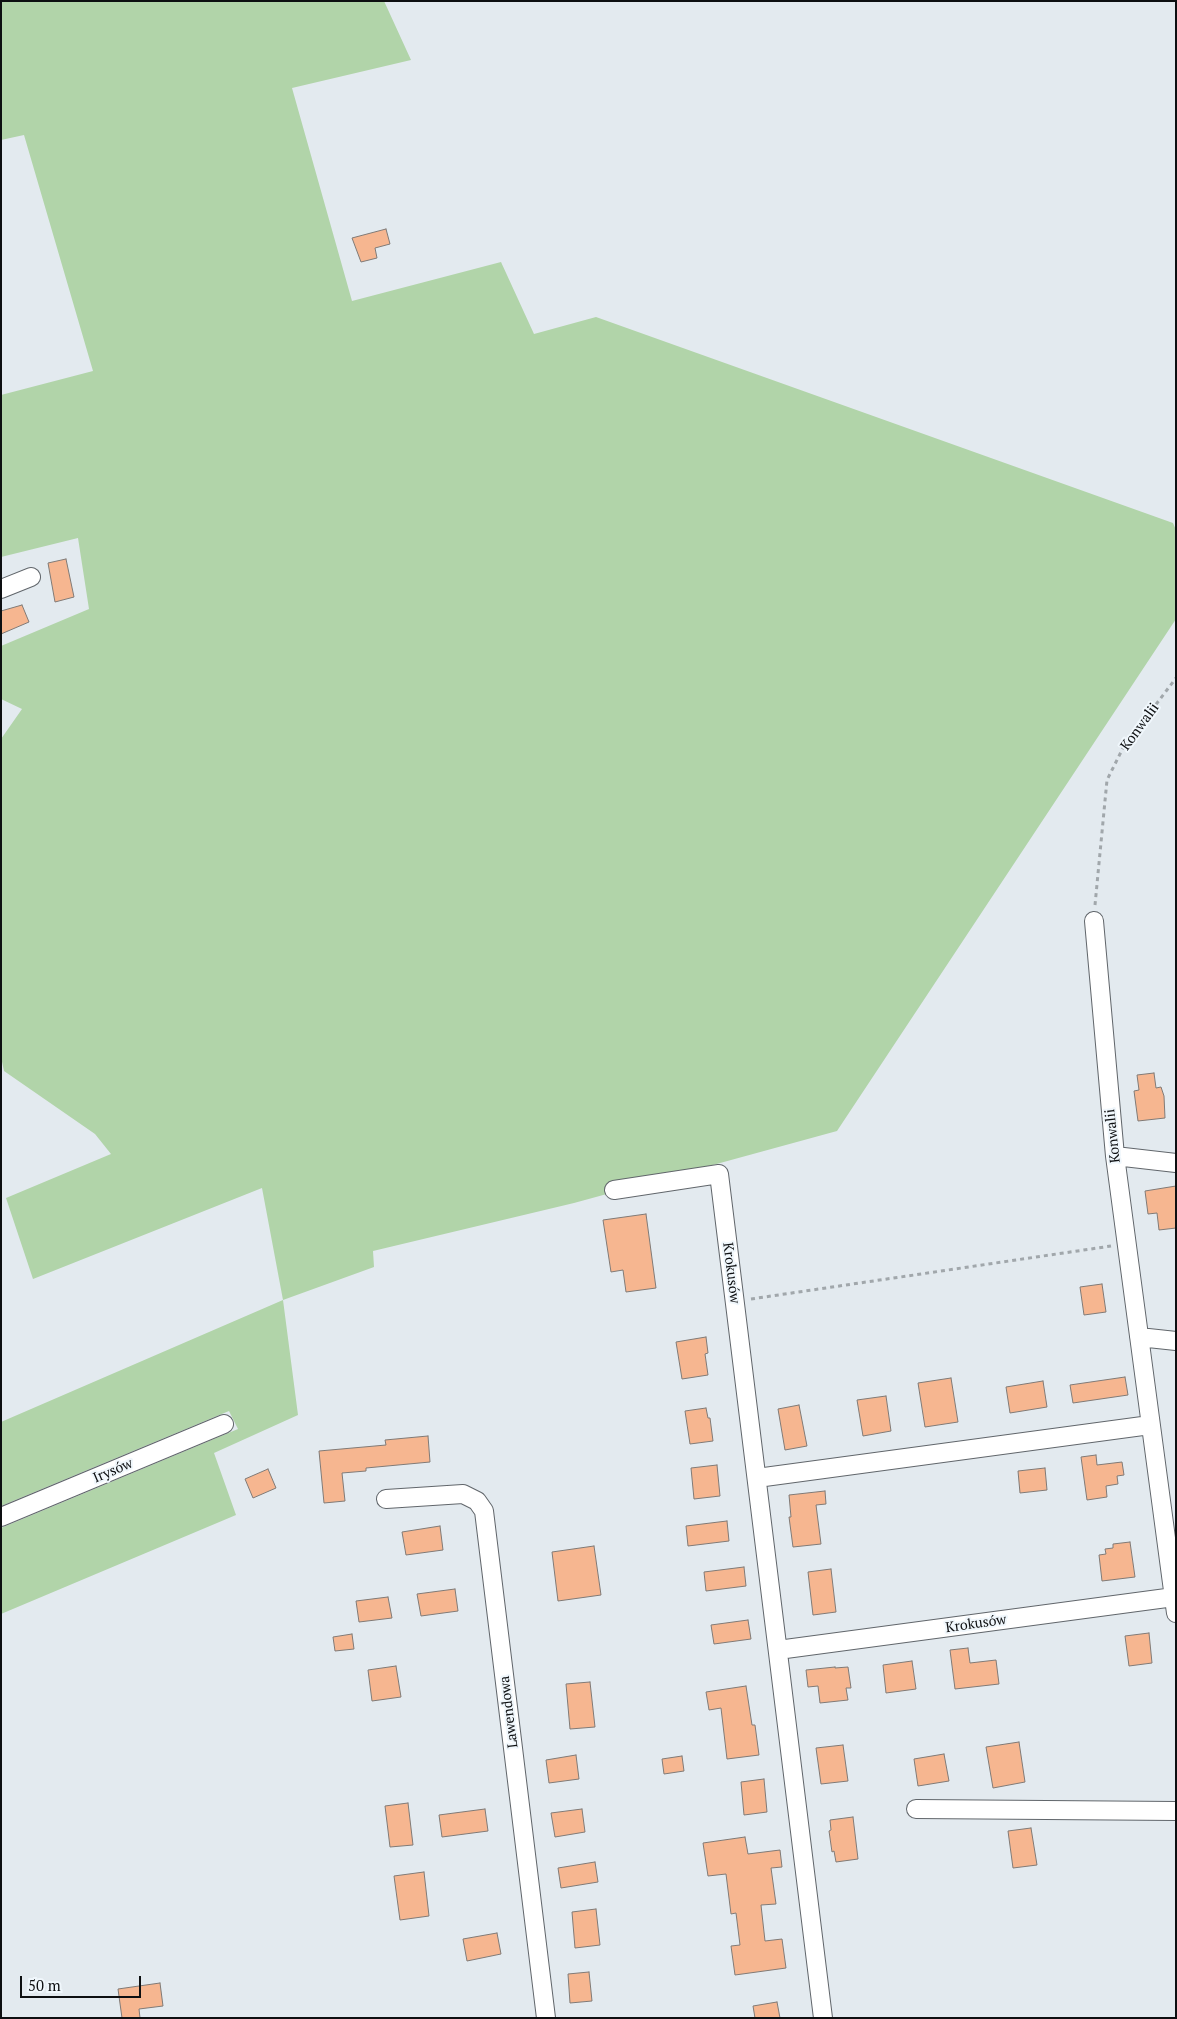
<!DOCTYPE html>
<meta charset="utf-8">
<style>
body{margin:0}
#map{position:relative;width:1177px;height:2019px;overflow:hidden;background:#e3eaef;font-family:"PT Serif",serif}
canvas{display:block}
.frame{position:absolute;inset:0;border:2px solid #0d0f11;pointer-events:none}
.scale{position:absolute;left:20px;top:1976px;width:121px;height:22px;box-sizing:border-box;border:2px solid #0d0f11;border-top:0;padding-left:6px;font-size:15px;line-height:18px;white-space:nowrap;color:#0d0f11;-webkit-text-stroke:4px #f0f7fc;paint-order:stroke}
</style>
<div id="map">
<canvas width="1177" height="2019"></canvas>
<div class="frame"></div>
<div class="scale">50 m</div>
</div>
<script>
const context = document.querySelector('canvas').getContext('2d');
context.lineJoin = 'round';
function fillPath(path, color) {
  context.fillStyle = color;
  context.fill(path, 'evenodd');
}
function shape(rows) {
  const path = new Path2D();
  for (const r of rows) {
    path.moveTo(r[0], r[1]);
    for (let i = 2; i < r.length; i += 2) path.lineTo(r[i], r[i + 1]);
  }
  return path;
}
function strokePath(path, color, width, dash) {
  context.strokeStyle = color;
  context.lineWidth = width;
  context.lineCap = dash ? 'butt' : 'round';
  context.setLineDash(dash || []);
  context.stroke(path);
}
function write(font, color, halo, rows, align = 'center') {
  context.font = font + ' "PT Serif",serif';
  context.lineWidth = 4;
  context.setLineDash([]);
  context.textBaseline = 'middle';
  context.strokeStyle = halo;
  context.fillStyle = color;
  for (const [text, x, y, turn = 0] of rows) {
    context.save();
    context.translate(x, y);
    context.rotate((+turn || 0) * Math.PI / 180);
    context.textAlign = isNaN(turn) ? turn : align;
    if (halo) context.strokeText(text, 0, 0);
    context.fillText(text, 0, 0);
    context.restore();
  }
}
fillPath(shape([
 [1,1,384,1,411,60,292,88,352,301,501,262,534,334,596,317,1173,523,1176,530,1176,619,837,1131,574,1203,373,1251,374,1267,283,1300,298,1415,214,1453,236,1515,1,1614,1,1528,238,1429,229,1411,1,1506,1,1422,283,1300,262,1188,33,1279,6,1198,111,1154,95,1134,4,1071,1,1057,1,739,22,709,1,699,1,646,89,609,78,538,1,557,1,395,93,371,24,135,1,140]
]), '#b1d4a9');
const building = shape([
 [386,229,390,244,375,248,377,258,361,262,352,238,386,229],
 [66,559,74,597,55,602,48,563,66,559],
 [22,605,29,622,1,634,1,611,22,605],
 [1154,1073,1156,1088,1161,1087,1164,1096,1165,1118,1138,1121,1134,1091,1139,1090,1137,1075,1154,1073],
 [1176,1186,1176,1228,1159,1230,1157,1213,1148,1214,1145,1191,1176,1186],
 [646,1214,656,1288,626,1292,623,1270,611,1272,603,1220,646,1214],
 [1102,1284,1106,1312,1084,1315,1080,1287,1102,1284],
 [706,1337,708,1353,705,1354,708,1375,682,1379,676,1342,706,1337],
 [1125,1377,1128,1395,1073,1403,1070,1385,1125,1377],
 [951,1378,958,1422,925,1427,918,1383,951,1378],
 [1043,1381,1047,1407,1010,1413,1006,1387,1043,1381],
 [886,1396,891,1431,863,1436,857,1400,886,1396],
 [799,1405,807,1446,785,1450,778,1409,799,1405],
 [706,1408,708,1418,710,1418,713,1441,690,1444,685,1411,706,1408],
 [428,1436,430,1462,366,1468,366,1471,342,1473,345,1501,324,1503,319,1451,386,1445,385,1440,428,1436],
 [1096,1455,1097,1465,1122,1462,1124,1475,1117,1476,1118,1484,1106,1486,1107,1497,1087,1500,1081,1457,1096,1455],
 [717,1465,720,1496,694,1499,691,1468,717,1465],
 [1045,1468,1047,1490,1020,1493,1018,1471,1045,1468],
 [268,1469,276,1488,253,1498,245,1479,268,1469],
 [825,1491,826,1504,816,1505,821,1544,793,1547,789,1517,791,1517,789,1495,825,1491],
 [727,1521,729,1541,688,1546,686,1526,727,1521],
 [440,1526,443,1550,406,1555,402,1532,440,1526],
 [1130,1542,1135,1577,1102,1581,1099,1555,1106,1554,1105,1549,1113,1548,1113,1544,1130,1542],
 [594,1546,601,1595,558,1601,552,1552,594,1546],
 [744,1567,746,1586,706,1591,704,1572,744,1567],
 [831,1569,836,1612,813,1615,808,1572,831,1569],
 [455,1589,458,1611,421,1616,417,1594,455,1589],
 [388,1597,392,1618,359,1622,356,1601,388,1597],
 [748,1620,751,1639,714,1644,711,1625,748,1620],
 [1149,1633,1152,1663,1129,1666,1125,1636,1149,1633],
 [352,1634,354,1649,335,1651,333,1637,352,1634],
 [968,1648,970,1663,996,1660,999,1684,955,1689,950,1650,968,1648],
 [912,1661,916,1689,886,1693,883,1665,912,1661],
 [396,1666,401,1697,372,1701,368,1670,396,1666],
 [835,1667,835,1668,848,1667,851,1688,846,1688,848,1700,820,1703,818,1686,808,1687,806,1670,835,1667],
 [590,1682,595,1727,570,1729,566,1684,590,1682],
 [746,1686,752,1725,755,1725,759,1755,727,1759,721,1708,709,1710,706,1692,746,1686],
 [1019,1742,1025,1782,993,1788,986,1747,1019,1742],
 [843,1745,848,1781,821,1784,816,1748,843,1745],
 [944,1754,949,1781,918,1786,914,1759,944,1754],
 [576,1755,579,1779,549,1783,546,1760,576,1755],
 [682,1756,684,1771,664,1774,662,1759,682,1756],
 [764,1779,767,1812,744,1815,741,1782,764,1779],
 [408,1803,413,1845,390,1847,385,1806,408,1803],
 [485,1809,488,1831,442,1837,439,1815,485,1809],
 [582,1809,585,1832,555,1837,551,1813,582,1809],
 [853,1817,858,1859,836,1862,834,1851,832,1852,829,1831,831,1830,830,1820,853,1817],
 [1031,1828,1037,1865,1013,1868,1008,1831,1031,1828],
 [745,1837,748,1854,780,1850,782,1867,771,1868,776,1904,761,1905,765,1941,782,1939,786,1968,735,1975,731,1946,740,1945,736,1913,731,1914,726,1874,708,1876,703,1843,745,1837],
 [595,1862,598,1882,561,1888,558,1868,595,1862],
 [424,1872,429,1916,400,1920,394,1876,424,1872],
 [596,1909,600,1945,575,1948,572,1912,596,1909],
 [497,1933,501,1954,467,1961,463,1939,497,1933],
 [589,1972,592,2001,570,2003,568,1974,589,1972],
 [160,1983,163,2006,139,2009,140,2018,122,2018,118,1989,160,1983],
 [777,2002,780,2018,755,2018,753,2006,777,2002]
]);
fillPath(building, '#f6b690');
strokePath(building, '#807a76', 1);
const minor = shape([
 [1,589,31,577],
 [1094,921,1115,1156,1176,1613],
 [1115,1156,1176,1163],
 [614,1190,719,1174,823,2018],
 [1139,1337,1176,1341],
 [757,1478,1150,1425],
 [386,1499,463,1494,477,1501,484,1511,546,2018],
 [1,1517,224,1424],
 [778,1650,1174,1597],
 [916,1809,1176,1811]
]);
strokePath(minor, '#61666b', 20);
strokePath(shape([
 [1095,905,1107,780,1123,748,1176,678],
 [751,1299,1111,1246]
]), '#a1a7ab', 3, [4, 4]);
strokePath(minor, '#fff', 18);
write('14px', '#0d0f11', '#f0f7fc', [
 ["Konwalii",1140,727,-54],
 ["Konwalii",1113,1136,-96],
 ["Krokusów",731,1273,83],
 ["Irysów",113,1471,-23],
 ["Krokusów",976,1624,-8],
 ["Lawendowa",509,1712,-97]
]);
</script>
